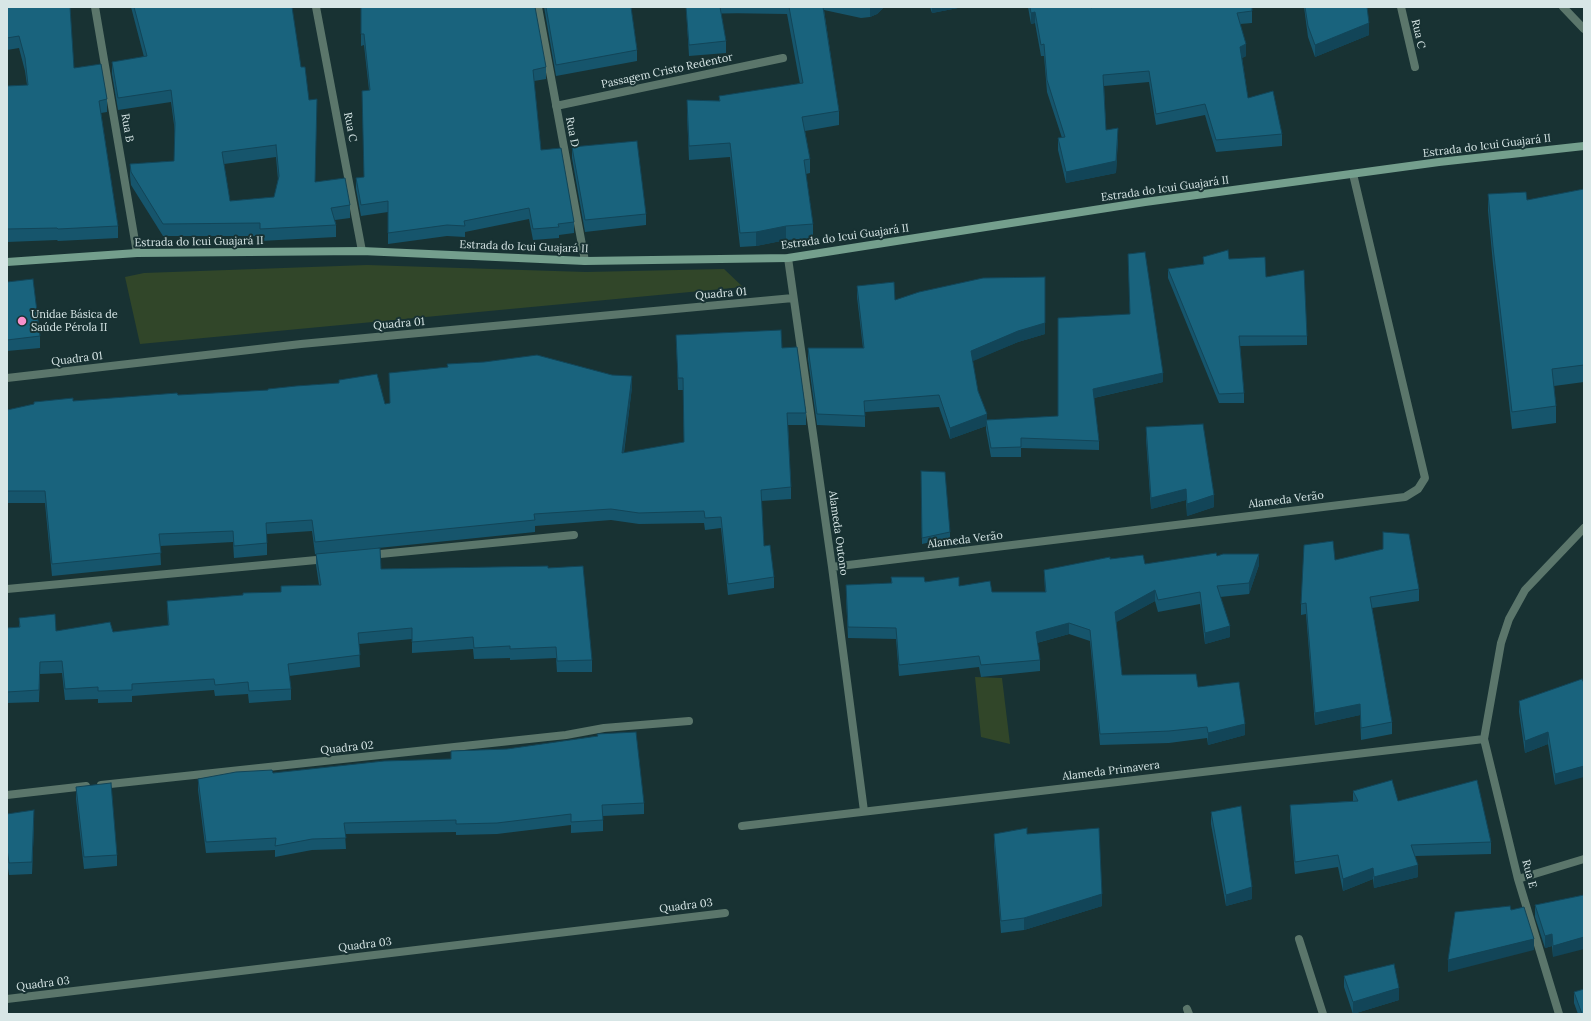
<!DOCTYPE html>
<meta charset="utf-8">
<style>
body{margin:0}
#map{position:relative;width:1591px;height:1021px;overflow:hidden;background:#183233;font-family:Lora,serif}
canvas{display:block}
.frame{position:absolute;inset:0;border:8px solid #d7e6e6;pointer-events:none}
</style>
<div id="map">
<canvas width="1591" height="1021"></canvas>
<div class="frame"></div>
</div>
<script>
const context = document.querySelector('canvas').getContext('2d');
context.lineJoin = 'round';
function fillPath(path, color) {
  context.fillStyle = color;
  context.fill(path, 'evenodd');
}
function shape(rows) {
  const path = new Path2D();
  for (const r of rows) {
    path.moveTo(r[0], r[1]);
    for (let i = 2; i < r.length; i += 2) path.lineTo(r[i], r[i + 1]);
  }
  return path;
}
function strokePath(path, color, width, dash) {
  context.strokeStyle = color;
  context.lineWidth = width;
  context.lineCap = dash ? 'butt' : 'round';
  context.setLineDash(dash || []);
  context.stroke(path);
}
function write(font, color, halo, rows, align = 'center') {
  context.font = font + ' Lora,serif';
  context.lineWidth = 4;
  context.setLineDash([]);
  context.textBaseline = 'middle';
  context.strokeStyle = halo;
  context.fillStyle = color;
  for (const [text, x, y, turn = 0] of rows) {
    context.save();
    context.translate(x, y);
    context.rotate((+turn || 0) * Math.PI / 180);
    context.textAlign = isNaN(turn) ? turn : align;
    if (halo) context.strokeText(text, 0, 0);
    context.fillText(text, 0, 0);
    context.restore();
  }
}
fillPath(shape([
 [367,265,586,272,724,269,743,287,140,344,125,277,144,273],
 [975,677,1002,678,1010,744,981,737]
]), '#314629');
strokePath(shape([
 [95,7,137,253],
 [316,7,362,251],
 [538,7,585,261],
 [1401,7,1415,67],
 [1563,7,1584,29],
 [556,106,783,58],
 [788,258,832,567,864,811],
 [7,378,301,344,793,298],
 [370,555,574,535],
 [832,567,1405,497,1418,489,1425,478,1353,174],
 [7,589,327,559],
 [101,785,566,735,604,728,689,721],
 [7,795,86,786],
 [742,826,1484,739],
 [1518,879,1584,859],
 [1299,939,1323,1014],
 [7,999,725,913],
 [1187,1009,1189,1014],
 [1559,1014,1518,879,1484,739,1501,643,1509,619,1525,590,1584,528]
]), '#5b766b', 8);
strokePath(shape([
 [7,262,137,253,362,251,585,261,788,258,1145,202,1439,162,1584,146]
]), '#749f8d', 8);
fillPath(shape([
 [7,7,107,99,107,112,101,113,118,226,118,238,58,241,57,240,7,242,7,86,27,85,25,71,19,48,7,50],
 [131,7,292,7,315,182,350,205,350,218,335,220,336,225,336,237,260,241,260,236,163,236,131,185,130,176,130,164,174,161,175,132,171,102,118,110,112,74,112,62,144,57],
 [276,157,278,180,274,197,230,201,224,164],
 [361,7,546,67,546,79,534,81,541,150,574,222,574,233,559,235,559,238,533,240,529,219,465,232,465,237,447,236,388,244,388,212,361,216,356,189,356,178,364,177,369,90,364,45,361,46],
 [544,7,631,7,637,50,637,61,556,76],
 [686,7,720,7,726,41,726,53,689,56],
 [721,7,884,7,877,14,870,17,861,18,824,10,839,111,839,125,805,131,810,159,810,173,806,174,813,224,813,238,786,240,756,246,740,247,730,157,689,160,687,114,687,100,719,101,719,96,800,84,787,14,721,13],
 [930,7,963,7,932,13],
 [1028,7,1091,7,1091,8,1252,11,1252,23,1240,24,1246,56,1242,58,1248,98,1282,134,1282,146,1216,152,1205,115,1156,125,1149,82,1104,86,1106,130,1118,139,1116,173,1066,183,1058,150,1058,138,1062,138,1047,92,1044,56,1041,56,1035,23,1031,24],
 [1304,7,1367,7,1369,35,1315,57,1308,37],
 [572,147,646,214,646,225,585,232,572,158],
 [1584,189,1584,382,1554,386,1556,406,1556,423,1512,429,1493,264,1488,211,1488,194,1527,200],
 [1128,254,1163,382,1094,398,1099,441,1099,450,1021,448,1021,457,991,457,986,430,986,426,950,439,939,407,865,412,865,427,817,425,808,359,808,348,863,348,857,297,857,286,895,300,1045,334,1018,342,972,361,978,391,987,420,1058,416,1130,314],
 [1203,257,1229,259,1266,277,1307,336,1307,345,1240,346,1244,393,1244,403,1219,403,1168,278,1168,269,1203,264],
 [7,282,40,336,40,348,7,351],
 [676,335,782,348,806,413,806,425,788,425,791,487,791,499,761,501,764,546,774,577,774,588,728,595,721,528,705,530,704,523,639,524,611,520,535,526,535,532,378,548,381,569,548,568,592,660,592,672,557,672,556,658,510,660,510,658,474,659,473,649,412,653,412,639,359,644,360,667,289,676,291,689,291,700,249,703,248,694,215,696,214,690,132,696,132,702,98,703,98,699,65,700,62,673,40,674,39,702,7,703,7,628,19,627,19,618,56,631,113,632,168,626,167,601,281,592,281,586,319,585,316,565,316,554,315,554,312,531,267,534,267,555,234,558,233,542,160,546,161,565,52,576,45,503,7,503,7,410,73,401,178,395,385,404,632,387,624,453,684,443,683,390,678,390],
 [1146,427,1214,507,1187,516,1186,500,1151,509,1146,439],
 [921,471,950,532,950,538,922,544],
 [1217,556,1259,565,1249,594,1220,597,1230,637,1205,644,1200,604,1158,612,1155,601,1116,622,1122,675,1198,687,1245,735,1208,745,1207,738,1169,743,1100,745,1090,641,1069,634,1037,643,1040,660,1040,671,981,677,979,667,899,676,896,639,848,638,846,596,846,585,891,583,891,577,959,586,992,592,1045,592,1044,570,1110,559,1145,564],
 [1335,560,1419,589,1419,601,1372,608,1392,722,1392,734,1361,740,1360,715,1315,725,1306,614,1301,615,1301,604],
 [1582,679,1555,785,1548,744,1525,753,1519,712,1519,701],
 [451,751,644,803,644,814,603,816,603,831,571,833,571,825,497,834,456,835,456,832,345,834,346,849,312,850,275,857,275,850,206,853,198,790,198,779,451,759],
 [76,787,117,855,117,866,84,869,76,799],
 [1353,791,1398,801,1491,842,1491,854,1415,856,1418,877,1374,888,1373,879,1343,891,1338,867,1295,874,1290,817,1290,805,1353,801],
 [1211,812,1252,899,1226,906,1211,824],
 [7,814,34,822,32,874,9,875,7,861],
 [994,834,1027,834,1102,906,1024,930,1001,933,994,845],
 [1584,895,1553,957,1552,946,1545,948,1535,917,1535,905],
 [1344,976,1399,1000,1353,1014,1344,987],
 [1574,992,1584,1014,1578,1014,1574,1003]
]), '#16556c');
fillPath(shape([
 [870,7,884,7,877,14,870,17],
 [932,7,963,7,932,13],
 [1035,12,1035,23,1031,24,1031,13],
 [1369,23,1369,35,1315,57,1315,45],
 [1246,44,1246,56,1240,59,1240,47],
 [1118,128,1116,173,1066,183,1066,172],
 [786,226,786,240,756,246,756,232],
 [1045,277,1045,334,1018,342,971,362,971,351],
 [1163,373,1163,382,1093,398,1093,389],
 [632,376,632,387,622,465,622,453],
 [987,414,987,425,986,420,986,426,950,439,950,428],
 [1186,489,1186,500,1151,509,1151,498],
 [1214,495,1214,507,1187,516,1187,504],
 [1259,554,1259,565,1249,594,1249,583],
 [1155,590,1155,601,1115,623,1115,612],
 [1069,623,1069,634,1036,643,1036,632],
 [1230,626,1230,637,1205,644,1205,633],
 [1360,704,1360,715,1315,725,1315,713],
 [1245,724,1245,735,1208,745,1208,733],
 [1548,732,1548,744,1525,753,1525,741],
 [1584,766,1584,777,1555,785,1555,774],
 [34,810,34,822,32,874,32,862],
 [1418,865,1418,877,1374,888,1374,877],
 [1373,868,1373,879,1343,891,1343,879],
 [1252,887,1252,899,1226,906,1226,895],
 [1102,894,1102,906,1024,930,1024,918],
 [1552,934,1552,946,1545,948,1545,936],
 [1584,937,1584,949,1553,957,1553,946],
 [1534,939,1534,950,1448,972,1448,960],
 [1399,988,1399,1000,1353,1014,1353,1002]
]), '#124558');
const building = shape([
 [7,7,70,7,74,68,101,64,107,99,99,101,118,226,58,229,57,228,7,229,7,86,28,85,25,58,19,36,7,38,7,7],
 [134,7,292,7,301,67,305,67,309,100,317,99,315,182,345,178,350,205,331,208,336,225,260,229,260,223,163,224,131,172,130,164,174,161,175,123,171,90,118,98,112,62,147,56,134,7],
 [276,145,279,176,274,197,230,201,222,152,276,145],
 [361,7,535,7,546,67,533,70,541,150,561,148,574,222,558,224,559,227,533,229,529,208,464,221,465,226,447,225,388,233,388,201,361,205,356,178,364,177,362,91,370,90,364,34,361,34,361,7],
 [546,7,631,7,637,50,556,65,546,7],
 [686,7,720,7,726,41,689,45,686,7],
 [789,7,823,7,839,111,802,117,810,159,804,160,813,224,786,226,756,232,740,233,730,143,689,146,687,100,720,101,719,96,803,83,789,7],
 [1030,7,1091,7,1091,8,1093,7,1252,7,1252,11,1237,13,1246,44,1240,47,1248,98,1273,91,1282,134,1216,140,1205,104,1156,114,1149,71,1103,75,1106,130,1118,128,1116,161,1066,172,1058,138,1065,137,1047,80,1044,44,1041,45,1035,12,1031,13,1030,7],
 [1305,7,1367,7,1369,23,1315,45,1308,26,1305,7],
 [637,141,646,214,585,220,572,147,637,141],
 [1584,189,1584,365,1552,369,1556,406,1512,412,1493,247,1488,194,1526,192,1527,200,1584,189],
 [1228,250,1229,259,1265,257,1266,277,1304,270,1307,336,1239,336,1244,393,1219,394,1168,269,1204,264,1203,257,1228,250],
 [1145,252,1163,373,1093,389,1099,441,1021,438,1021,447,991,448,986,420,1058,416,1058,318,1130,314,1128,254,1145,252],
 [1045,277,1045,323,1018,331,971,351,978,391,987,414,950,428,939,395,864,401,865,416,817,414,808,348,864,348,857,286,894,282,895,300,919,292,983,278,1045,277],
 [33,279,40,336,7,340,7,282,33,279],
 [781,330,782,348,797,347,806,413,787,413,791,487,761,490,764,546,770,545,774,577,728,584,721,517,705,518,704,511,639,513,611,509,534,514,535,520,315,542,312,520,266,523,267,543,234,546,233,531,159,534,161,553,52,564,45,491,7,491,7,410,34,404,34,402,73,398,73,401,177,393,178,395,268,390,268,389,296,386,339,383,339,380,377,374,385,404,390,403,389,373,448,367,447,364,484,362,537,355,612,375,632,376,622,453,684,442,683,378,678,378,676,335,781,330],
 [1203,424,1214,495,1187,504,1186,489,1151,498,1146,427,1203,424],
 [921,471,945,472,950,532,922,538,921,471],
 [1383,532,1409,534,1419,589,1370,597,1392,722,1361,728,1360,704,1315,713,1306,603,1301,604,1304,545,1333,541,1335,560,1383,549,1383,532],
 [380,548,381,569,548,566,548,568,583,566,592,660,557,661,556,647,510,649,510,646,474,648,473,637,412,642,412,628,358,633,360,655,288,664,291,689,249,691,248,682,215,685,214,679,132,684,132,690,98,691,98,687,65,689,62,661,40,662,39,690,7,692,7,628,20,627,19,618,55,614,56,631,110,622,113,632,169,625,167,601,243,595,243,593,281,592,281,586,321,585,316,554,380,548],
 [1216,553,1217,556,1223,554,1259,554,1249,583,1217,586,1230,626,1205,633,1200,592,1158,600,1155,590,1115,612,1122,675,1196,674,1198,687,1239,682,1245,724,1208,733,1207,727,1169,731,1100,734,1090,630,1069,623,1036,632,1040,660,981,665,979,656,899,665,896,628,848,627,846,585,892,583,891,577,924,577,925,582,959,577,959,586,990,581,992,592,1046,592,1044,570,1110,557,1110,559,1143,555,1145,564,1216,553],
 [1582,679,1584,683,1584,766,1555,774,1548,732,1525,741,1519,701,1582,679],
 [636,732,644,803,602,805,603,820,571,822,571,814,497,823,456,824,456,820,344,823,346,838,312,839,275,846,276,838,206,842,198,779,236,772,272,770,273,773,384,761,451,759,451,751,507,749,598,736,597,734,636,732],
 [1392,780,1398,801,1477,780,1491,842,1411,845,1418,865,1374,877,1373,868,1343,879,1338,855,1295,862,1290,805,1358,801,1353,791,1392,780],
 [111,783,117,855,84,857,76,787,111,783],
 [1241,806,1252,887,1226,895,1211,812,1241,806],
 [34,810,32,862,9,863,7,849,7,814,34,810],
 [1027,828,1027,834,1099,828,1102,894,1024,918,1001,921,994,834,1027,828],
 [1584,895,1584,937,1553,946,1552,934,1545,936,1535,905,1584,895],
 [1510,906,1511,910,1524,907,1534,939,1448,960,1455,912,1510,906],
 [1394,964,1399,988,1353,1002,1344,976,1394,964],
 [1584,989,1584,1014,1582,1014,1574,992,1584,989]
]);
fillPath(building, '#19637d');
strokePath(building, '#124558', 1);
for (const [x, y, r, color] of [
 [22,321,5,"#f890cb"]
]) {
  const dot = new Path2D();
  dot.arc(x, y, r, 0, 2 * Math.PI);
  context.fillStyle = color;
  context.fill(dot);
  strokePath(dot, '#183233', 1.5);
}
write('11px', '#d7e6e6', '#183233', [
 ["Rua C",1418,34,77],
 ["Passagem Cristo Redentor",667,71,-12],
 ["Rua C",350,127,79],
 ["Rua B",127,128,80],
 ["Rua D",572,132,79],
 ["Estrada do Icui Guajará II",1487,146,-7],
 ["Estrada do Icui Guajará II",1165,189,-8],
 ["Estrada do Icui Guajará II",845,237,-8],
 ["Estrada do Icui Guajará II",199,242,-1],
 ["Estrada do Icui Guajará II",524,247,2],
 ["Quadra 01",721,294,-5],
 ["Quadra 01",399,324,-5],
 ["Quadra 01",77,359,-7],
 ["Alameda Verão",1286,500,-7],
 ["Alameda Outono",838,533,82],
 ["Alameda Verão",965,540,-7],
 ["Quadra 02",347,748,-6],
 ["Alameda Primavera",1111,771,-7],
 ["Rua E",1529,874,75],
 ["Quadra 03",686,906,-7],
 ["Quadra 03",365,945,-7],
 ["Quadra 03",43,984,-7]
]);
write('11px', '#d7e6e6', '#183233', [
 ["Unidae Básica de",31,315],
 ["Saúde Pérola II",31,328]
], 'left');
</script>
